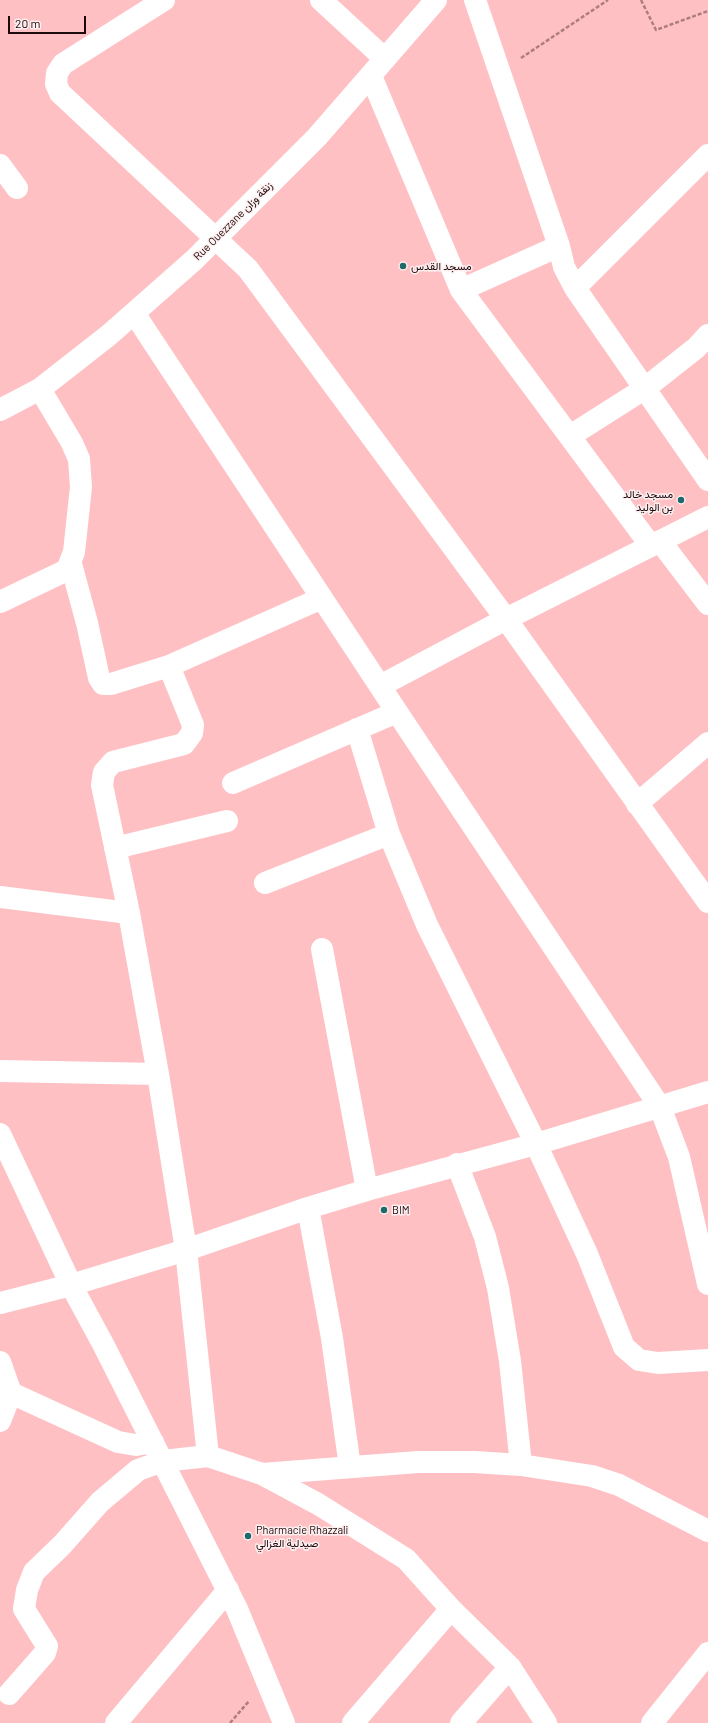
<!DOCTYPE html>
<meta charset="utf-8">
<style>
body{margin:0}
#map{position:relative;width:708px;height:1723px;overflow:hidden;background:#ffc0c4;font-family:Barlow,sans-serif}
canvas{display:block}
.scale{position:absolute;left:8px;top:16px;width:78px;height:18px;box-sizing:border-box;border:2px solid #1d090b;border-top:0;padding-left:5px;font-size:12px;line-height:14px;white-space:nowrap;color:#1d090b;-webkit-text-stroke:3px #fef0f1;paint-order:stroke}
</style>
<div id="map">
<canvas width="708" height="1723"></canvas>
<div class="scale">20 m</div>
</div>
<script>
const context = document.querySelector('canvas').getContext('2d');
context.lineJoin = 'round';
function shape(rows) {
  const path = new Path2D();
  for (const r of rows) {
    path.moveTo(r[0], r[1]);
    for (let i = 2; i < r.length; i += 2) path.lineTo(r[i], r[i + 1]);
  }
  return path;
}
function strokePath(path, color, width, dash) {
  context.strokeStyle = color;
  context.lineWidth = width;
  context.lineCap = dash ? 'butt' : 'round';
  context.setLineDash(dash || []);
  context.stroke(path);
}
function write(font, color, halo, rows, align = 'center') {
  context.font = font + ' Barlow,Vazirmatn,sans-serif';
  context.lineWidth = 3;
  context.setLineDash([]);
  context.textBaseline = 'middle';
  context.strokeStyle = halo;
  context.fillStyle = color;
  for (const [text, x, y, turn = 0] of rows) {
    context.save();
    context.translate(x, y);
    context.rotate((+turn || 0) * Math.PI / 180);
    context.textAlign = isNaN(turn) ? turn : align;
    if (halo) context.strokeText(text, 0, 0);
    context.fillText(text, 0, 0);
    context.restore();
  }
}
strokePath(shape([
 [641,0,656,30,708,11],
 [521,58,608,0],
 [230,1723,249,1701]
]), '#ad7d81', 2.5, [4, 2]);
strokePath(shape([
 [164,0,63,64,57,73,56,84,60,93,248,269,506,619,708,902],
 [321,0,385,59],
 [475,0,559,246,564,267,575,288,708,480],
 [371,76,461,290,651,546],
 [0,165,17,188],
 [575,288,708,155],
 [461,290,559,246],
 [134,313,397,712,660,1107,679,1157,708,1284],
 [0,410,40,389,109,335,194,260,317,137,436,0],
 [570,436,644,389,696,348,708,335],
 [660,541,708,604],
 [71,564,87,623,99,678,103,684,111,684,169,666,193,725,192,733,184,744,113,762,104,772,102,785,129,913,158,1074,186,1250,208,1456],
 [0,602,67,570,74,552,81,487,79,459,72,443,40,389],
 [169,666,322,598],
 [380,686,506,619,708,517],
 [357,729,389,834,427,925,536,1144,587,1254,624,1347,639,1360,658,1363,708,1360],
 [233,783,397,712],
 [637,804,708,743],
 [115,848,227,821],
 [265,883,389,834],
 [0,897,129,913],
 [322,949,367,1190],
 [0,1071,158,1074],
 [0,1134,71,1285,103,1344,237,1609,284,1723],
 [457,1164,485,1237,498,1288,510,1361,521,1465],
 [308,1208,332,1338,350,1467],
 [0,1303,71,1285,186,1250,308,1208,367,1190,536,1144,708,1092],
 [0,1362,11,1393,0,1421],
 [11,1393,118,1442,136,1445,153,1442],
 [262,1474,418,1462,474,1462,521,1465,592,1476,619,1485,708,1531],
 [9,1694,45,1653,47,1646,24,1609,27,1590,34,1572,62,1545,100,1502,138,1470,163,1461,208,1456,262,1474,318,1504,406,1559,451,1609,510,1667,546,1723],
 [116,1723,228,1590],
 [353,1723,451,1609],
 [461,1723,510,1667],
 [652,1723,708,1653]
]), '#fff', 22);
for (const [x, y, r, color] of [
 [403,266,4,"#1e6a6a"],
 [681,500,4,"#1e6a6a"],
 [384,1210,4,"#1e6a6a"],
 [248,1536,4,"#1e6a6a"]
]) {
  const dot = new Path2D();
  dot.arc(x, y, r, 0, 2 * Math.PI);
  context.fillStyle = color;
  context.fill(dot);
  strokePath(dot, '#fef0f1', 1.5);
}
write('11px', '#1d090b', '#fef0f1', [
 ["Rue Ouezzane زنقة وزان",233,221,-45]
]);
write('11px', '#1d090b', '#fef0f1', [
 ["مسجد القدس",411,266],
 ["مسجد خالد",673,494,"right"],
 ["بن الوليد",673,507,"right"],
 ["BIM",392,1210],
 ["Pharmacie Rhazzali",256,1530],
 ["صيدلية الغزالي",256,1543]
], 'left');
</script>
